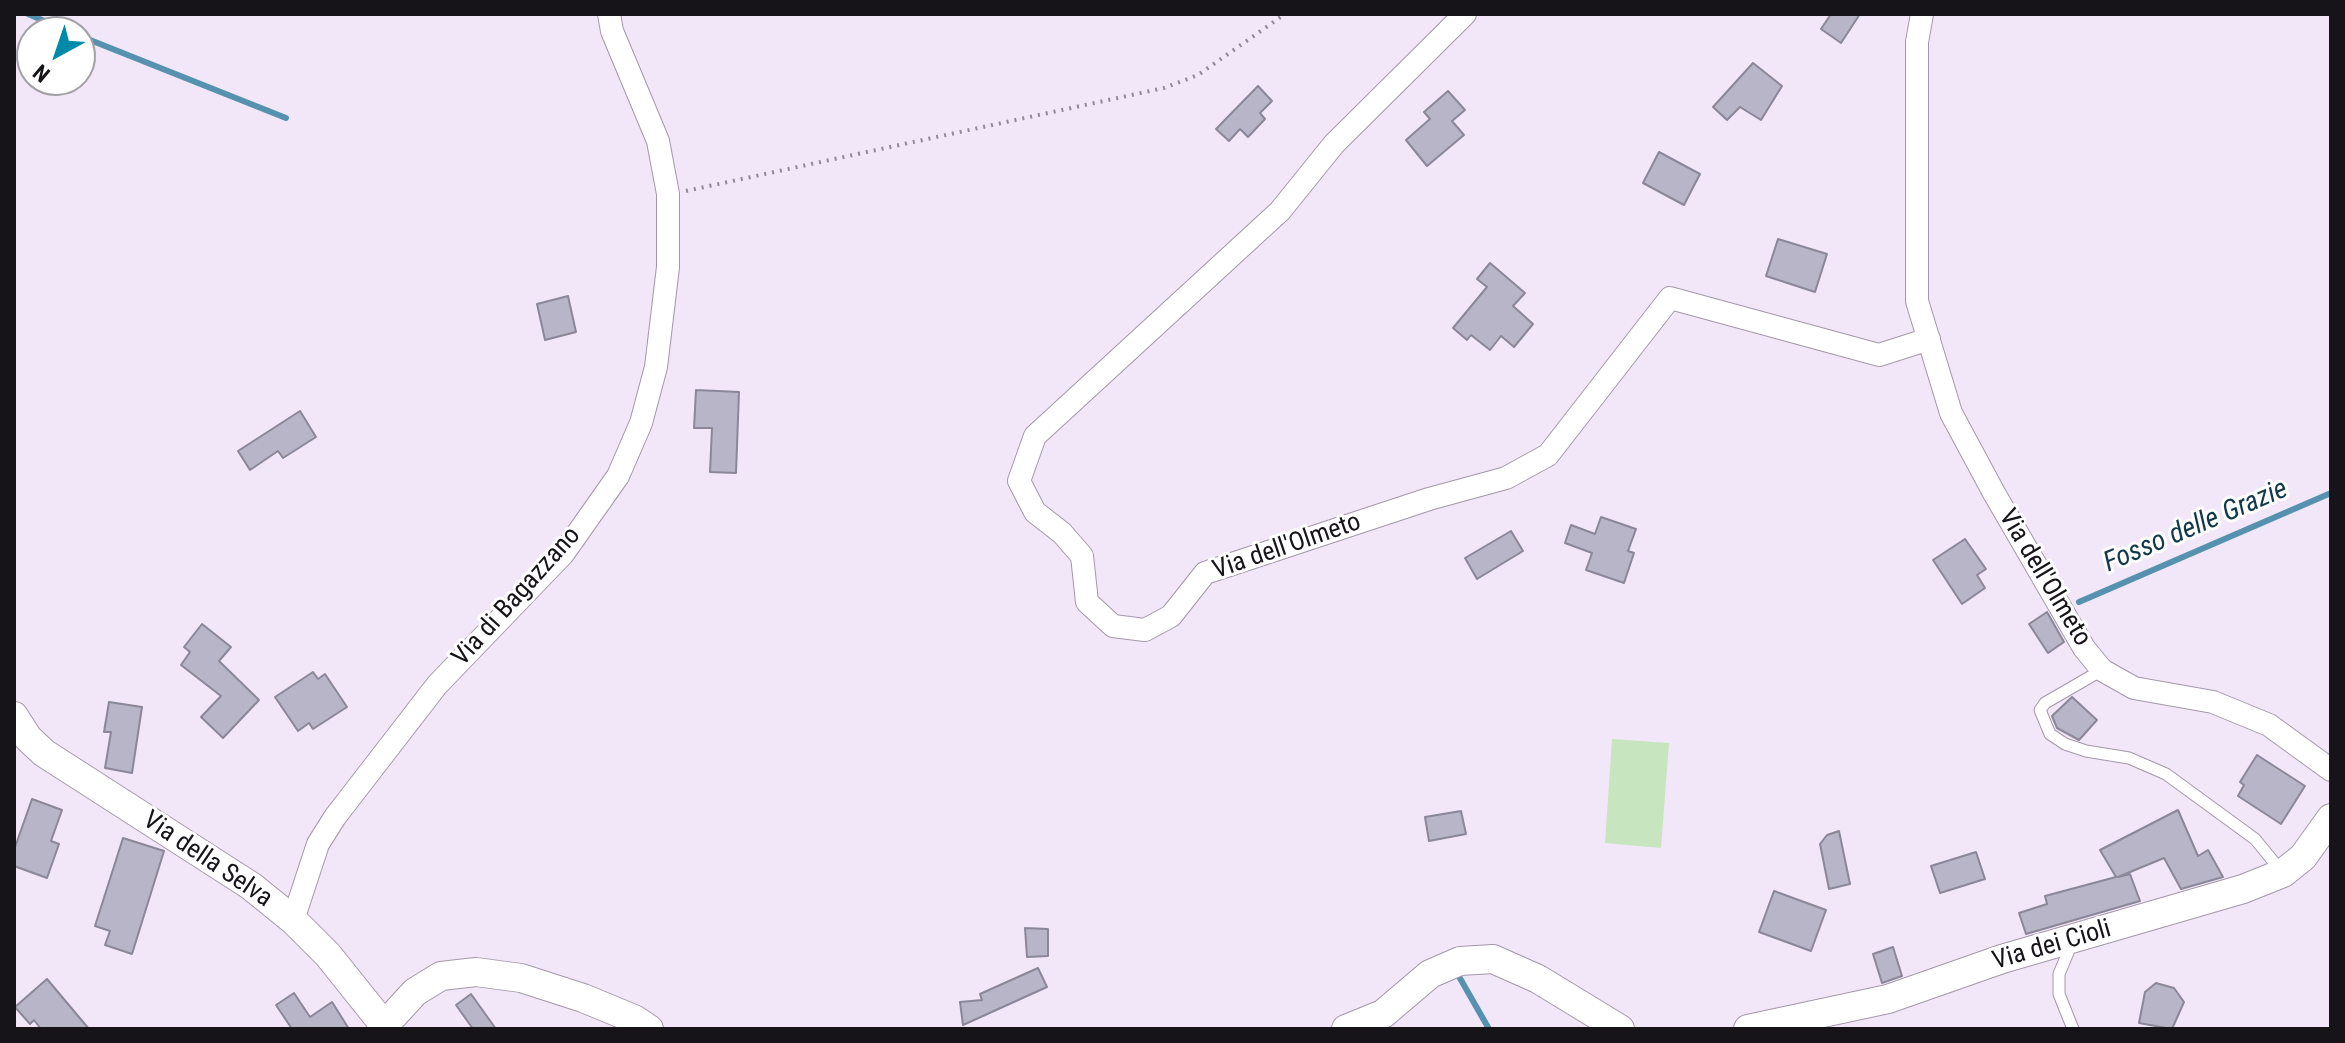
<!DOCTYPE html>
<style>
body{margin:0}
#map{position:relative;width:2345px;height:1043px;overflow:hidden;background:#f2e7f9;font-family:"Roboto Condensed",sans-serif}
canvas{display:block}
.frame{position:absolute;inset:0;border:16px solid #161319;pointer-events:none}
.north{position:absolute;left:16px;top:16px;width:80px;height:80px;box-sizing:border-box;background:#fff;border:2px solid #a2a1a3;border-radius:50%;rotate:220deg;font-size:22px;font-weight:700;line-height:32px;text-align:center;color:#161319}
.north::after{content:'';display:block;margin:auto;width:28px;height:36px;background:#008aa9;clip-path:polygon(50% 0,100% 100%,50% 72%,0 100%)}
</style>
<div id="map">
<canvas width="2345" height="1043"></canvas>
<div class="frame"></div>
<div class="north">N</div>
</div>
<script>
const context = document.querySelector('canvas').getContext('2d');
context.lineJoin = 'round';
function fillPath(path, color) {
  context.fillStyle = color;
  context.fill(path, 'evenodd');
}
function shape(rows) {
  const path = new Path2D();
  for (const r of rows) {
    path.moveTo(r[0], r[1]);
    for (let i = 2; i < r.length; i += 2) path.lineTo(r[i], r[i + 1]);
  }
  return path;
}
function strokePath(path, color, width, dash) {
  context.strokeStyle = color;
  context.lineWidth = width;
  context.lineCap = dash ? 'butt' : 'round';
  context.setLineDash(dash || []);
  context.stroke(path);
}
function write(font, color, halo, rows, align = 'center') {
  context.font = font + ' "Roboto Condensed",sans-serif';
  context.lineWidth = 6;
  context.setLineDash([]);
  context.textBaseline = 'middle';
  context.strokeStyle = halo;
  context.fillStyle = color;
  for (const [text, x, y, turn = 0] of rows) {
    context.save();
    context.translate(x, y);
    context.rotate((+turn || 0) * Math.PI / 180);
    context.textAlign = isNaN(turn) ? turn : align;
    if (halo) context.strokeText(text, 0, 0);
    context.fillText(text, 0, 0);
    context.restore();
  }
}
fillPath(shape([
 [1612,739,1669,743,1661,848,1605,843]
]), '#c7e5be');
strokePath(shape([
 [28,14,70,32],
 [80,36,286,118],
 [2079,602,2331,493],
 [1457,973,1489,1029]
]), '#5692af', 6);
const building = shape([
 [1831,14,1860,14,1841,43,1821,29,1831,14],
 [1753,63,1782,86,1761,120,1740,107,1727,120,1713,107,1753,63],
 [1258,86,1272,101,1260,113,1265,119,1248,137,1240,129,1229,141,1216,129,1258,86],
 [1448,91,1465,110,1452,121,1464,135,1427,166,1406,140,1430,119,1424,112,1448,91],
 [1659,152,1700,174,1684,205,1643,183,1659,152],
 [1778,239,1827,254,1815,292,1766,276,1778,239],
 [1490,263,1525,293,1513,306,1533,324,1514,347,1501,336,1490,350,1471,335,1467,340,1453,328,1487,287,1477,279,1490,263],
 [568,296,576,332,545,340,537,304,568,296],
 [696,390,739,392,736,473,710,472,712,428,694,428,696,390],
 [300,411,316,437,283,458,278,451,250,470,238,451,300,411],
 [1601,517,1636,529,1628,551,1634,553,1624,583,1586,570,1592,553,1565,543,1571,525,1595,534,1601,517],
 [1511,531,1523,551,1477,579,1465,558,1511,531],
 [1965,539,1986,569,1977,575,1985,588,1962,604,1933,560,1965,539],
 [2047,612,2064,642,2048,653,2029,624,2047,612],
 [202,624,231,647,219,661,259,700,223,738,201,717,221,696,181,665,190,652,184,647,202,624],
 [313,672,318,679,325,674,347,707,313,729,309,723,298,731,275,697,313,672],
 [2072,697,2097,720,2079,740,2057,728,2052,716,2072,697],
 [109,702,142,707,132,773,105,768,111,732,104,732,109,702],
 [2257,755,2305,786,2281,824,2238,796,2244,785,2240,782,2257,755],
 [32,799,62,810,51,841,59,844,47,878,14,866,14,850,32,799],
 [2178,810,2198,856,2208,850,2223,877,2181,889,2164,858,2118,877,2130,874,2140,901,2026,934,2019,913,2047,904,2045,896,2116,877,2100,850,2178,810],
 [1461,811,1466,834,1429,841,1425,817,1461,811],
 [1839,831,1850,884,1829,889,1820,844,1827,835,1839,831],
 [123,838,164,851,132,954,105,945,110,931,95,926,123,838],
 [1976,852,1985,879,1940,893,1931,866,1976,852],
 [1774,891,1826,910,1811,951,1759,932,1774,891],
 [1025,928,1048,929,1048,956,1027,957,1025,928],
 [1893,947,1902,976,1882,983,1873,954,1893,947],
 [1038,968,1047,987,963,1025,960,1002,982,1000,980,994,1038,968],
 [47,979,89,1029,41,1029,34,1020,30,1024,15,1007,47,979],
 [2156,983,2174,988,2184,1002,2172,1029,2139,1023,2145,992,2156,983],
 [294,993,310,1017,332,1002,349,1029,292,1029,276,1005,294,993],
 [471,994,496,1029,473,1029,456,1005,471,994]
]);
fillPath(building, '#b8b5c8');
strokePath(building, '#8a8799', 2);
const service = shape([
 [2102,670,2045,703,2040,710,2050,734,2065,744,2086,751,2129,758,2166,774,2255,839,2282,872],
 [2072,943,2059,974,2059,994,2073,1029]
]);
const minor = shape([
 [1465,14,1334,144,1280,211,1035,436,1019,481,1035,512,1062,533,1082,556,1087,602,1113,626,1145,630,1171,616,1205,573,1429,499,1506,478,1548,455,1670,298,1879,355,1929,339],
 [1922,14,1917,42,1917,301,1951,413,1994,493,2084,648,2102,670,2134,688,2213,702,2269,725,2331,770],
 [293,920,318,844,335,817,437,685,563,554,618,476,641,423,656,367,668,267,668,194,658,141,612,31,609,14]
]);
const tertiary = shape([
 [14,716,28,738,44,753,251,886,293,920,328,955,384,1025],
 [381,1029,415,992,441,976,476,972,521,978,583,998,634,1019,649,1029],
 [1346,1029,1383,1014,1430,974,1460,961,1493,959,1538,979,1620,1029],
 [1748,1029,1888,999,2002,959,2243,889,2283,873,2303,857,2331,818]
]);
strokePath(service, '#a398a9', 13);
strokePath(minor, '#a398a9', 24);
strokePath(tertiary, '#a398a9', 30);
strokePath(shape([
 [686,191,1164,88,1198,75,1285,14]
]), '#918a96', 4, [2, 6]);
strokePath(service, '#fff', 11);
strokePath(minor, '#fff', 22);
strokePath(tertiary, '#fff', 28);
write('26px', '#161319', '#fff', [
 ["Via dell'Olmeto",1287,547,-19],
 ["Via dell'Olmeto",2044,578,59],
 ["Via di Bagazzano",517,597,-48],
 ["Via della Selva",207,860,34],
 ["Via dei Cioli",2052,946,-16]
]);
write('italic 28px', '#12394a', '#fff', [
 ["Fosso delle Grazie",2196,527,-23]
]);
</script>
